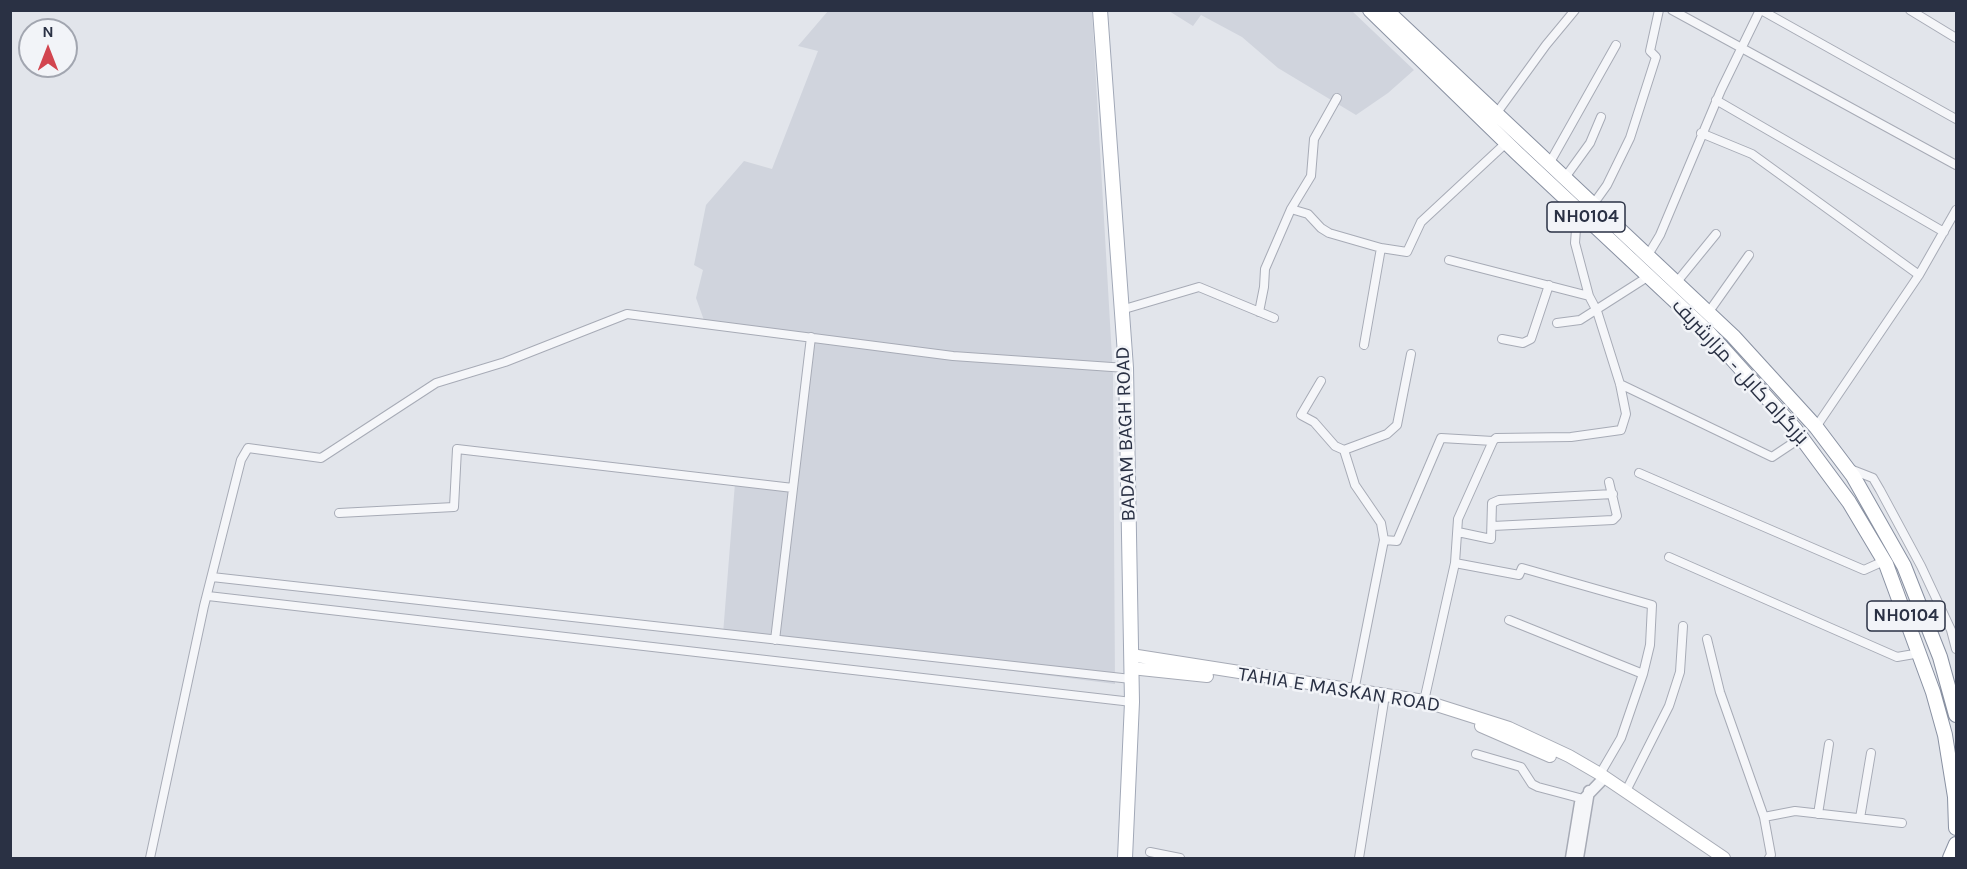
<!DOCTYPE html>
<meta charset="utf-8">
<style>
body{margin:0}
#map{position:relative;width:1967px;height:869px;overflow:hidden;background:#e2e5eb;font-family:Karla,sans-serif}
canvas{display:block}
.frame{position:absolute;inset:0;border:12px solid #2a3144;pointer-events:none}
.north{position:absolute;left:18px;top:18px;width:60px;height:60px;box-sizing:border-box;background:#f2f4f8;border:2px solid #a2a6b0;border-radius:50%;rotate:0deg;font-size:16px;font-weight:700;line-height:24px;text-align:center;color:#2a3144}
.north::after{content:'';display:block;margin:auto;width:21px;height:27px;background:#d2454f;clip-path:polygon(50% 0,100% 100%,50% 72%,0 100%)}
</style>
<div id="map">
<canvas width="1967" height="869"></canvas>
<div class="frame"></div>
<div class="north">N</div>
</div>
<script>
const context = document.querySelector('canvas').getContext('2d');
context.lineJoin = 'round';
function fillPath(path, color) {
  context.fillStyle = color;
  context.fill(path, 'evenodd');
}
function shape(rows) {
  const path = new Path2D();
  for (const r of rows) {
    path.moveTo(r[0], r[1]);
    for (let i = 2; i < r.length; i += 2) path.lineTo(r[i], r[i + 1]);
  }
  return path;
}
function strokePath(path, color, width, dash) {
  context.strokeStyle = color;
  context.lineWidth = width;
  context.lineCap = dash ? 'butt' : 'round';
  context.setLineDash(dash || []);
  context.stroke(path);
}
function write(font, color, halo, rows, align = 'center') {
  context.font = font + ' Karla,Cairo,sans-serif';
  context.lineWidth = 5;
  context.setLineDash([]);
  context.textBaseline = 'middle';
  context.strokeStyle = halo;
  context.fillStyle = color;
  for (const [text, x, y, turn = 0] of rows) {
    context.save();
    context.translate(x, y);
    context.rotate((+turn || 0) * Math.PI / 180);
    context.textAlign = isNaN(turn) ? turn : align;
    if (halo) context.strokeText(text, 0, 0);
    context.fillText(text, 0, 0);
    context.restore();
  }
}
fillPath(shape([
 [828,11,1092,11,1113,375,1115,684,723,634,735,483,792,488,811,337,705,323,696,298,703,270,694,265,706,205,744,161,772,169,818,51,798,46],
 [1169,11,1352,11,1414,70,1388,93,1356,115,1278,68,1242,37,1201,15,1193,26]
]), '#d0d4dd');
const minor = shape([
 [1672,10,1956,165],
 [1761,10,1956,119],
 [1910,10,1956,38],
 [1716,100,1944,232],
 [1496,114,1546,45,1575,10],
 [1701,133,1752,154,1919,275],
 [1549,164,1616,45],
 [1564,179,1590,143,1601,117],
 [1592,206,1607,185,1630,138,1656,57,1650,51,1659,10],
 [1291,209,1308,214,1321,228,1329,233,1381,248,1407,252,1421,222,1506,143],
 [1648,255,1660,235,1721,90,1760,10],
 [1449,260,1589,296],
 [1676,283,1716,234],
 [1121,310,1199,287,1274,318],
 [1259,312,1264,287,1265,269,1291,209,1311,176,1314,139,1337,98],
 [1708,313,1749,255],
 [1557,323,1580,320,1649,276],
 [1502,339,1523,343,1531,339,1549,285],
 [1364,345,1381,248],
 [1321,381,1301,415,1314,422,1335,446,1344,450,1387,434,1397,425,1411,354],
 [1620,384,1772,457,1802,437],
 [1816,427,1919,275,1956,210],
 [1344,450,1355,485,1381,523,1384,540,1354,691],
 [1850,469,1873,478,1880,490,1921,566,1951,630,1956,649],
 [1639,473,1864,570,1884,561],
 [339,513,454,507,457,449,793,488],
 [1493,526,1613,520,1617,516,1609,482],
 [1458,532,1491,539,1492,503,1499,500,1613,494],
 [1384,540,1397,541,1441,438,1493,441,1496,438,1571,437,1621,430,1626,414,1620,384,1597,311,1589,296,1575,243,1576,229,1585,216],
 [1669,557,1897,657,1920,653],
 [1455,563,1519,575,1522,568,1652,605,1650,645,1643,674,1621,738,1600,774],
 [212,577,1131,679],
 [208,596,1132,702],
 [1509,620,1643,674],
 [1707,639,1720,692,1764,817,1771,855,1769,858],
 [775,640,811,337],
 [1424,701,1455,563,1458,519,1493,441],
 [1476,754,1521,767,1532,784,1538,787,1587,800],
 [1626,791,1669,706,1680,672,1683,626],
 [1818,814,1829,744],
 [1764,817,1795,811,1902,823],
 [1860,818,1871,753],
 [1150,852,1180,858],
 [150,858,204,606,241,460,248,448,321,458,436,383,505,362,627,314,953,356,1126,368],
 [1359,858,1385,695]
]);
const tertiary = shape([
 [1571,858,1580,803,1604,778],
 [1578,858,1589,791]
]);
const secondary = shape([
 [1131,655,1424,701,1509,728,1569,756,1600,774,1724,858],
 [1131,668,1207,676],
 [1481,726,1550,756]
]);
const primary = shape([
 [1100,10,1126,368,1132,702,1125,858]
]);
const trunk = shape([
 [1370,10,1517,153,1707,331,1795,429,1849,502,1886,564,1933,692,1945,735,1955,797,1956,828],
 [1386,10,1733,336,1816,427,1853,476,1904,566,1940,657,1956,715],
 [1950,858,1956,844]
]);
strokePath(minor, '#a7abb6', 10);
strokePath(tertiary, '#a7abb6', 13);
strokePath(secondary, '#a7abb6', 14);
strokePath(primary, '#a1a8b7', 16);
strokePath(trunk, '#8991a2', 16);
strokePath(minor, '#f5f6f9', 8);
strokePath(tertiary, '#f5f6f9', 10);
strokePath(secondary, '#fff', 12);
strokePath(primary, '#fff', 14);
strokePath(trunk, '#fff', 14);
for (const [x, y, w] of [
 [1586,217,78],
 [1906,616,78]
]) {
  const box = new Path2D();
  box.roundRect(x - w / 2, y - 15, w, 30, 4.5);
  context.fillStyle = '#f2f4f8';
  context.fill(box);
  strokePath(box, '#2a3144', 1.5);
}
write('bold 18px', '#2a3144', null, [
 ["NH0104",1586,217],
 ["NH0104",1906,616]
]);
write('20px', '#2a3144', '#f2f4f8', [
 ["بزرگراه کابل - مزارشریف",1740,372,47],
 ["BADAM BAGH ROAD",1126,434,-92],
 ["TAHIA E MASKAN ROAD",1339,690,9]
]);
</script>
